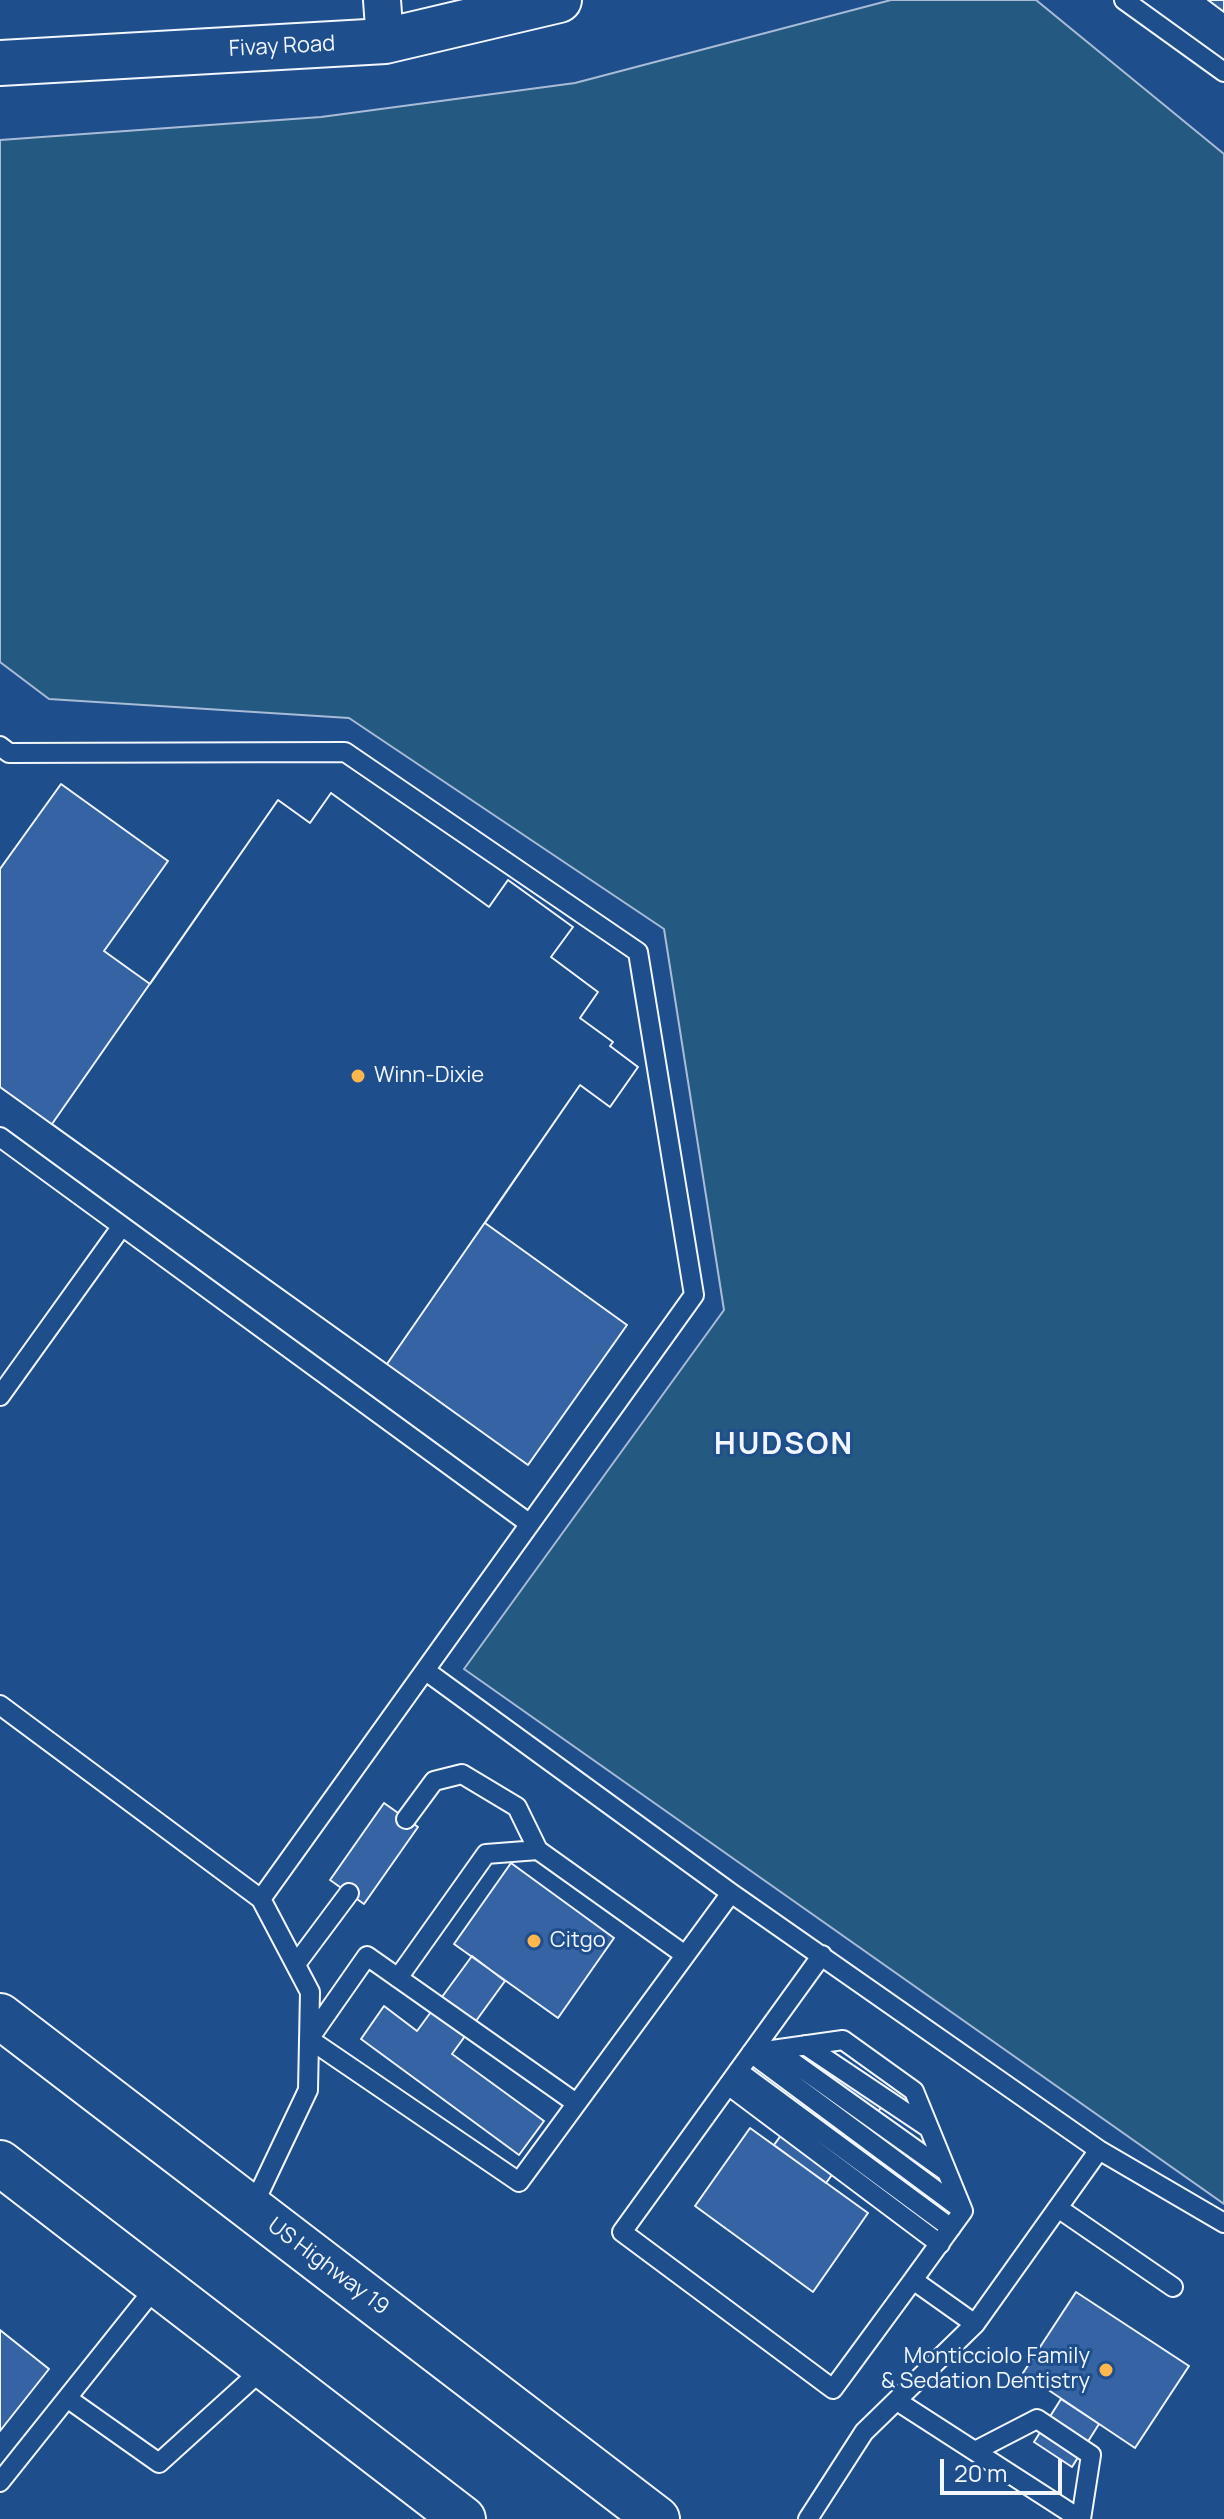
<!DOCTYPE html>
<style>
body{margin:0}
#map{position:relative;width:1224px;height:2519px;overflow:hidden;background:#1f4e8c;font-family:Manrope,sans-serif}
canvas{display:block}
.scale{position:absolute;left:940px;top:2459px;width:122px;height:36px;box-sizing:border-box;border:4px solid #f2f6ff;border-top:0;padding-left:10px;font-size:24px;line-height:28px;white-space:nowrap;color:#f2f6ff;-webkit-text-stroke:6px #1f4e8c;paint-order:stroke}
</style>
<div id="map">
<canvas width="1224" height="2519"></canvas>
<div class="scale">20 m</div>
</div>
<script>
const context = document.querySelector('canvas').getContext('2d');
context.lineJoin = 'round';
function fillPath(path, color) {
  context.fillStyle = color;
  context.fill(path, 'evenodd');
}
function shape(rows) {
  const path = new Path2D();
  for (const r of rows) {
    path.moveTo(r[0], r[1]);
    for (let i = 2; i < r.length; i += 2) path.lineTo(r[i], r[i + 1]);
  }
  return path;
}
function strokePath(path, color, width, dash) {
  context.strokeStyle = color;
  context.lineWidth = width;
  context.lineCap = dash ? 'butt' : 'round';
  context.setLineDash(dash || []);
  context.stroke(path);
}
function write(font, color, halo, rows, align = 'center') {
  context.font = font + ' Manrope,sans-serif';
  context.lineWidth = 6;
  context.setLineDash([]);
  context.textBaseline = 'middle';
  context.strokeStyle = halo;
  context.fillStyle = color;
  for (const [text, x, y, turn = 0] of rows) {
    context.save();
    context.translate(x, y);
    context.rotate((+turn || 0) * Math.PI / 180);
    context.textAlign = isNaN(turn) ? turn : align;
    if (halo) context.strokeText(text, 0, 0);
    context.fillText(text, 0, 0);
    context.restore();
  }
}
const green = shape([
 [891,0,1036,0,1224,154,1224,2204,464,1669,724,1310,664,929,349,718,49,699,0,662,0,140,321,117,575,83,891,0]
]);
fillPath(green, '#245a82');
strokePath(green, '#a8bbd7', 2);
const building = shape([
 [1208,0,1224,0,1224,12,1208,0],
 [61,784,168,861,104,951,150,984,278,800,310,823,331,793,489,907,508,880,573,927,551,957,598,992,580,1018,613,1042,610,1046,638,1067,610,1107,580,1085,485,1223,627,1325,528,1465,0,1087,0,869,61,784],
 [331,793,489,907,508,880,573,927,551,957,598,992,580,1018,613,1042,610,1046,638,1067,610,1107,580,1085,387,1364,52,1124,278,800,310,823,331,793],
 [384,1803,418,1827,364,1904,330,1880,384,1803],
 [511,1863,614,1938,558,2018,454,1944,511,1863],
 [472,1956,505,1981,452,2054,544,2121,519,2155,361,2039,384,2006,417,2031,472,1956],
 [835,2060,888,2098,826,2183,774,2145,835,2060],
 [750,2128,868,2213,813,2292,695,2206,750,2128],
 [1076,2292,1189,2366,1135,2448,1023,2373,1076,2292],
 [0,2330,49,2369,0,2431,0,2330],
 [1061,2399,1099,2424,1072,2467,1034,2442,1061,2399]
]);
fillPath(building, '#3563a3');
strokePath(building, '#f2f6ff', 2);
const lane = shape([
 [1124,0,1224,72],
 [0,746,9,753,345,752,638,952,694,1295,261,1899],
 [0,1137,530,1524],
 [0,1396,122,1226],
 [426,1671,731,1893,1099,2150,1224,2223],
 [0,1705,261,1899,310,1992,308,2090,252,2208],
 [406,1819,434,1781,462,1774,517,1807,538,1850],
 [822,1955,622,2232,833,2389,913,2280,975,2324],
 [296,1964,349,1893],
 [398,1978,486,1854,538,1850,685,1955],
 [805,2045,929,2128],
 [776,2050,947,2172],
 [751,2053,843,2040,914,2091,963,2211,913,2280],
 [751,2053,961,2209],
 [738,2071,951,2228],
 [728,2085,940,2244],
 [576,2103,367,1956,309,2039,519,2182,731,1893],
 [1058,2208,1173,2287],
 [67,2398,159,2463,265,2367],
 [897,2401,1080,2519],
 [975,2451,1037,2419,1091,2455,1081,2519],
 [0,2482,158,2284],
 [808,2519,864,2432,975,2324,1099,2150]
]);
const street = shape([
 [382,0,385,41]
]);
const secondary = shape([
 [0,63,385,41,559,0]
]);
const highway = shape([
 [0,2016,657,2519],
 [0,2163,463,2519]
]);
strokePath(lane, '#f2f6ff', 22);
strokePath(street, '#f2f6ff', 40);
strokePath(secondary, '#f2f6ff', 48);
strokePath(highway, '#f2f6ff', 48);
strokePath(lane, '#1f4e8c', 18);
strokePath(street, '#1f4e8c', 36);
strokePath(secondary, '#1f4e8c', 44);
strokePath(highway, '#1f4e8c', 44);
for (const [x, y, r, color] of [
 [358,1076,8,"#ffb74d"],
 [534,1941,8,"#ffb74d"],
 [1106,2370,8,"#ffb74d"]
]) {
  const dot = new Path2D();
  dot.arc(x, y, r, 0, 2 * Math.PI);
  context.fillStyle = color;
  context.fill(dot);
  strokePath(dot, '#1f4e8c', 3);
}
write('22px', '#f2f6ff', '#1f4e8c', [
 ["Fivay Road",282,47,-3],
 ["US Highway 19",328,2267,37]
]);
write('22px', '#f2f6ff', '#1f4e8c', [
 ["Winn-Dixie",374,1076],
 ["Citgo",550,1941],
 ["Monticciolo Family",1090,2357,"right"],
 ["& Sedation Dentistry",1090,2382,"right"]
], 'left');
context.letterSpacing = '2px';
write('bold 30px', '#f2f6ff', '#1f4e8c', [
 ["HUDSON",784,1446]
]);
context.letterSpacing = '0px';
</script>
